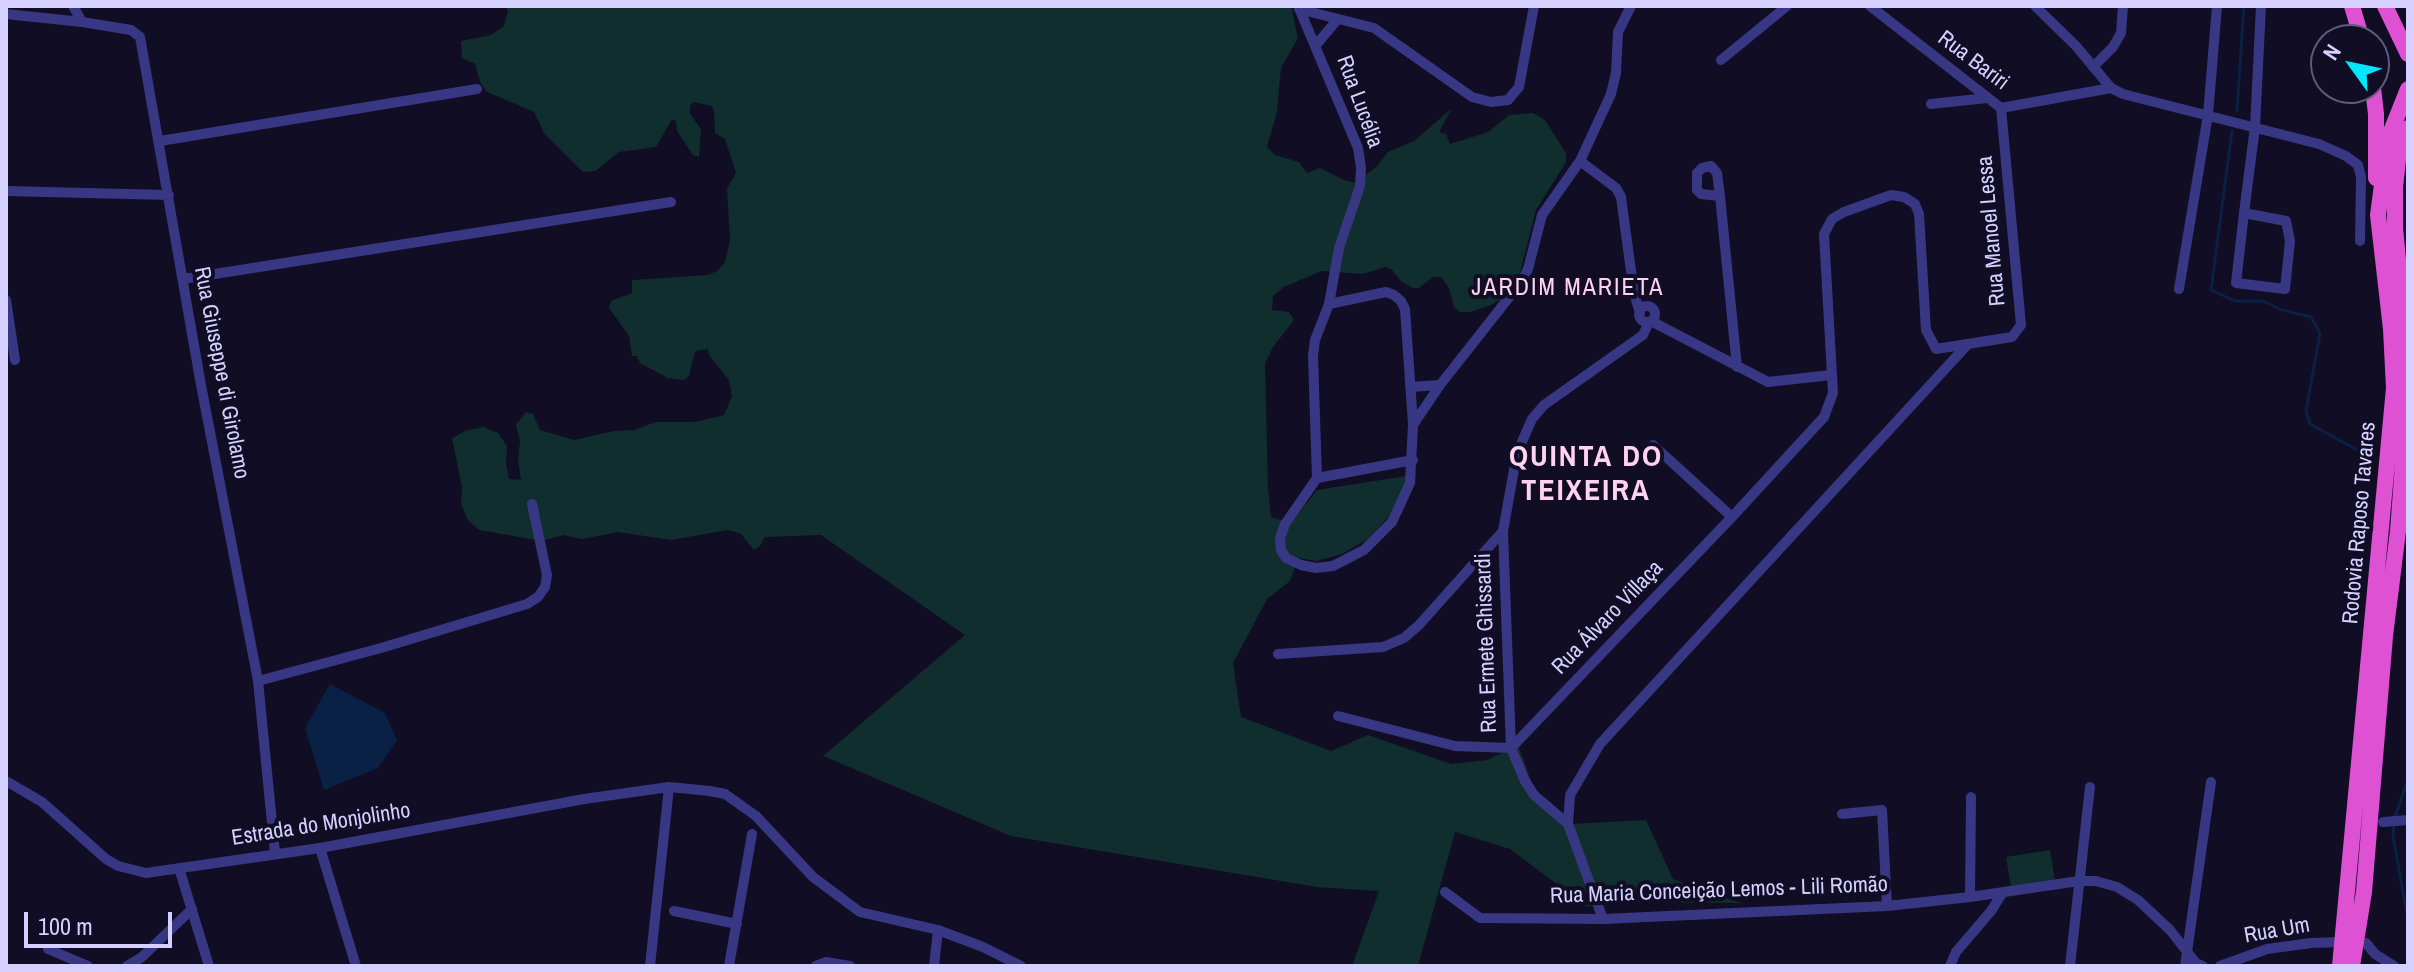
<!DOCTYPE html>
<meta charset="utf-8">
<style>
body{margin:0}
#map{position:relative;width:2414px;height:972px;overflow:hidden;background:#110d24;font-family:"Archivo Narrow",sans-serif}
canvas{display:block}
.frame{position:absolute;inset:0;border:8px solid #d5d0ff;pointer-events:none}
.north{position:absolute;left:2310px;top:24px;width:80px;height:80px;box-sizing:border-box;background:#110d24;border:2px solid #5f5b7c;border-radius:50%;rotate:303deg;font-size:22px;font-weight:700;line-height:32px;text-align:center;color:#d5d0ff}
.north::after{content:'';display:block;margin:auto;width:28px;height:36px;background:#00e7fb;clip-path:polygon(50% 0,100% 100%,50% 72%,0 100%)}
.scale{position:absolute;left:24px;top:912px;width:148px;height:36px;box-sizing:border-box;border:4px solid #d5d0ff;border-top:0;padding-left:10px;font-size:24px;line-height:28px;white-space:nowrap;color:#d5d0ff;-webkit-text-stroke:6px #110d24;paint-order:stroke}
</style>
<div id="map">
<canvas width="2414" height="972"></canvas>
<div class="frame"></div>
<div class="north">N</div>
<div class="scale">100 m</div>
</div>
<script>
const context = document.querySelector('canvas').getContext('2d');
context.lineJoin = 'round';
function fillPath(path, color) {
  context.fillStyle = color;
  context.fill(path, 'evenodd');
}
function shape(rows) {
  const path = new Path2D();
  for (const r of rows) {
    if (r.length === 3) {
      path.moveTo(r[0] + r[2], r[1]);
      path.arc(r[0], r[1], r[2], 0, 2 * Math.PI);
      continue;
    }
    path.moveTo(r[0], r[1]);
    for (let i = 2; i < r.length; i += 2) path.lineTo(r[i], r[i + 1]);
  }
  return path;
}
function strokePath(path, color, width, dash) {
  context.strokeStyle = color;
  context.lineWidth = width;
  context.lineCap = dash ? 'butt' : 'round';
  context.setLineDash(dash || []);
  context.stroke(path);
}
function write(font, color, halo, rows, align = 'center') {
  context.font = font + ' "Archivo Narrow",sans-serif';
  context.lineWidth = 8;
  context.setLineDash([]);
  context.textBaseline = 'middle';
  context.strokeStyle = halo;
  context.fillStyle = color;
  for (const [text, x, y, turn = 0] of rows) {
    context.save();
    context.translate(x, y);
    context.rotate((+turn || 0) * Math.PI / 180);
    context.textAlign = isNaN(turn) ? turn : align;
    if (halo) context.strokeText(text, 0, 0);
    context.fillText(text, 0, 0);
    context.restore();
  }
}
fillPath(shape([
 [505,6,1291,6,1298,38,1281,68,1277,111,1267,147,1275,155,1299,162,1307,173,1320,168,1344,180,1356,183,1377,166,1388,152,1414,141,1452,108,1439,132,1446,134,1450,144,1488,132,1509,115,1533,113,1545,120,1566,153,1566,162,1536,210,1516,288,1510,294,1489,306,1470,312,1460,312,1454,307,1449,288,1441,277,1433,277,1419,288,1413,288,1402,282,1391,269,1385,267,1363,274,1322,271,1284,287,1273,296,1272,310,1289,312,1294,320,1273,347,1265,364,1268,487,1271,517,1291,523,1317,490,1406,476,1405,485,1392,513,1368,539,1342,554,1317,561,1298,558,1290,581,1267,599,1233,663,1241,717,1331,751,1368,735,1451,764,1487,760,1518,745,1536,795,1569,824,1646,820,1673,879,1742,903,1613,902,1587,907,1510,849,1455,832,1418,966,1352,966,1379,891,1317,887,1011,836,823,756,965,635,821,535,765,537,760,546,754,550,741,534,728,530,671,540,618,532,582,539,563,535,542,541,479,530,468,520,461,504,462,487,452,438,467,430,484,427,498,433,507,446,506,463,509,479,521,480,518,460,520,441,516,425,526,412,533,414,540,430,574,440,613,431,634,430,656,422,695,422,724,415,732,396,729,380,709,355,708,349,695,351,689,376,684,380,668,378,640,363,637,356,632,356,629,336,609,308,611,301,632,293,632,280,708,275,717,271,725,262,730,240,727,188,736,173,725,139,715,133,714,110,711,106,694,102,690,106,690,114,701,129,699,157,693,155,677,131,676,121,672,119,656,147,619,152,595,171,583,172,544,133,534,112,487,92,481,84,475,64,462,58,461,41,491,35,504,26,508,11],
 [2050,850,2055,880,2011,887,2006,857]
]), '#102e2d');
fillPath(shape([
 [330,684,385,713,397,740,378,768,324,790,305,728]
]), '#0a2146');
strokePath(shape([
 [2237,111,2244,6],
 [2232,131,2211,290,2235,301,2263,301,2282,310,2311,317,2320,333,2306,411,2310,424,2368,456],
 [2395,817,2408,779],
 [2394,825,2393,836,2408,920]
]), '#0a2146', 3);
strokePath(shape([
 [73,6,82,22],
 [1870,6,2001,108,2111,88],
 [2035,6,2076,46,2111,88,2123,94,2319,144,2346,156,2358,165,2361,177,2360,241],
 [1299,8,1358,148,1361,168,1360,186,1339,248,1329,304],
 [1299,9,1374,28,1472,97,1491,102,1508,100,1519,87,1534,6],
 [6,14,82,22,131,30,140,37,201,385,258,681,275,853],
 [1316,45,1337,20],
 [1721,60,1787,6],
 [2093,67,2113,47,2121,33,2123,6],
 [1931,104,1987,98],
 [160,141,477,89],
 [1580,161,1611,94,1616,73,1618,32,1631,6],
 [6,191,169,195],
 [1720,196,1701,194,1697,190,1697,173,1702,168,1711,166,1717,173,1720,196,1737,367],
 [2244,213,2286,221,2290,241,2285,289,2236,283,2244,213,2255,127,2261,6],
 [183,279,671,202],
 [2179,289,2208,115,2217,6],
 [6,300,15,360],
 [1647,314,8],
 [1651,321,1768,382,1831,375],
 [1410,387,1440,385],
 [1653,445,1732,517],
 [1413,460,1317,478,1313,356,1315,340,1329,304,1386,292,1394,295,1401,301,1405,309,1413,424],
 [1317,478,1285,524,1280,538,1281,550,1286,558,1301,565,1316,568,1333,566,1364,550,1392,522,1410,483,1413,425,1440,385,1522,281,1528,269,1542,215,1580,161,1616,188,1621,197,1634,293,1640,313],
 [1503,531,1511,748,1525,781,1534,795,1568,824,1603,919],
 [1278,654,1383,647,1404,638,1419,625,1503,531,1517,453,1532,419,1544,405,1643,335,1649,322],
 [258,681,381,648,527,604,538,597,545,587,547,575,532,504],
 [1338,716,1455,746,1511,748,1732,517,1824,417,1833,393,1824,234,1832,219,1844,212,1891,195,1904,197,1915,204,1919,214,1926,330,1936,349,2012,337,2021,325,2001,108],
 [6,781,42,802,106,859,118,866,146,873,320,848,584,799,669,787,710,791,725,794,756,816,813,877,860,912,938,930,983,947,1021,966],
 [1842,814,1882,810,1887,906],
 [2383,822,2408,820],
 [1568,824,1570,795,1600,744,1968,344],
 [320,848,356,966],
 [179,868,209,966],
 [1445,892,1480,918,1603,919,1887,906,1970,897,2079,881,2096,881,2117,887,2138,900,2170,930,2196,963,2203,966],
 [1970,897,1971,797],
 [674,911,737,924],
 [2366,943,2375,954,2394,966],
 [48,949,88,966],
 [127,966,142,957,192,909],
 [650,966,669,787],
 [729,966,752,834],
 [816,966,826,962,850,966],
 [934,966,938,930],
 [1950,966,1956,952,1991,911,2003,892],
 [2070,966,2090,787],
 [2185,966,2211,782],
 [2220,966,2267,949,2311,943,2342,942]
]), '#383784', 10);
strokePath(shape([
 [2352,6,2362,40],
 [2385,6,2408,54],
 [2373,88,2376,114,2376,178],
 [2340,966,2394,388,2391,329,2378,215,2388,139,2408,89],
 [2352,966,2364,892,2385,636,2398,531,2405,437,2407,358,2395,227,2395,188,2398,160,2408,128]
]), '#de51d2', 16);
write('22px', '#d5d0ff', '#110d24', [
 ["Rua Bariri",1973,61,37],
 ["Rua Lucélia",1359,102,70],
 ["Rua Manoel Lessa",1992,231,-95],
 ["Rua Giuseppe di Girolamo",221,373,79],
 ["Rodovia Raposo Tavares",2360,523,-85],
 ["Rua Álvaro Villaça",1608,618,-46],
 ["Rua Ermete Ghissardi",1487,643,-92],
 ["Estrada do Monjolinho",321,825,-9],
 ["Rua Maria Conceição Lemos - Lili Romão",1719,891,-2],
 ["Rua Um",2277,931,-10]
]);
context.letterSpacing = '2px';
write('24px', '#ffd2f0', '#110d24', [
 ["JARDIM MARIETA",1568,289]
]);
context.letterSpacing = '0px';
context.letterSpacing = '2px';
write('bold 30px', '#ffd2f0', '#110d24', [
 ["QUINTA DO",1586,458],
 ["TEIXEIRA",1586,492]
]);
context.letterSpacing = '0px';
</script>
